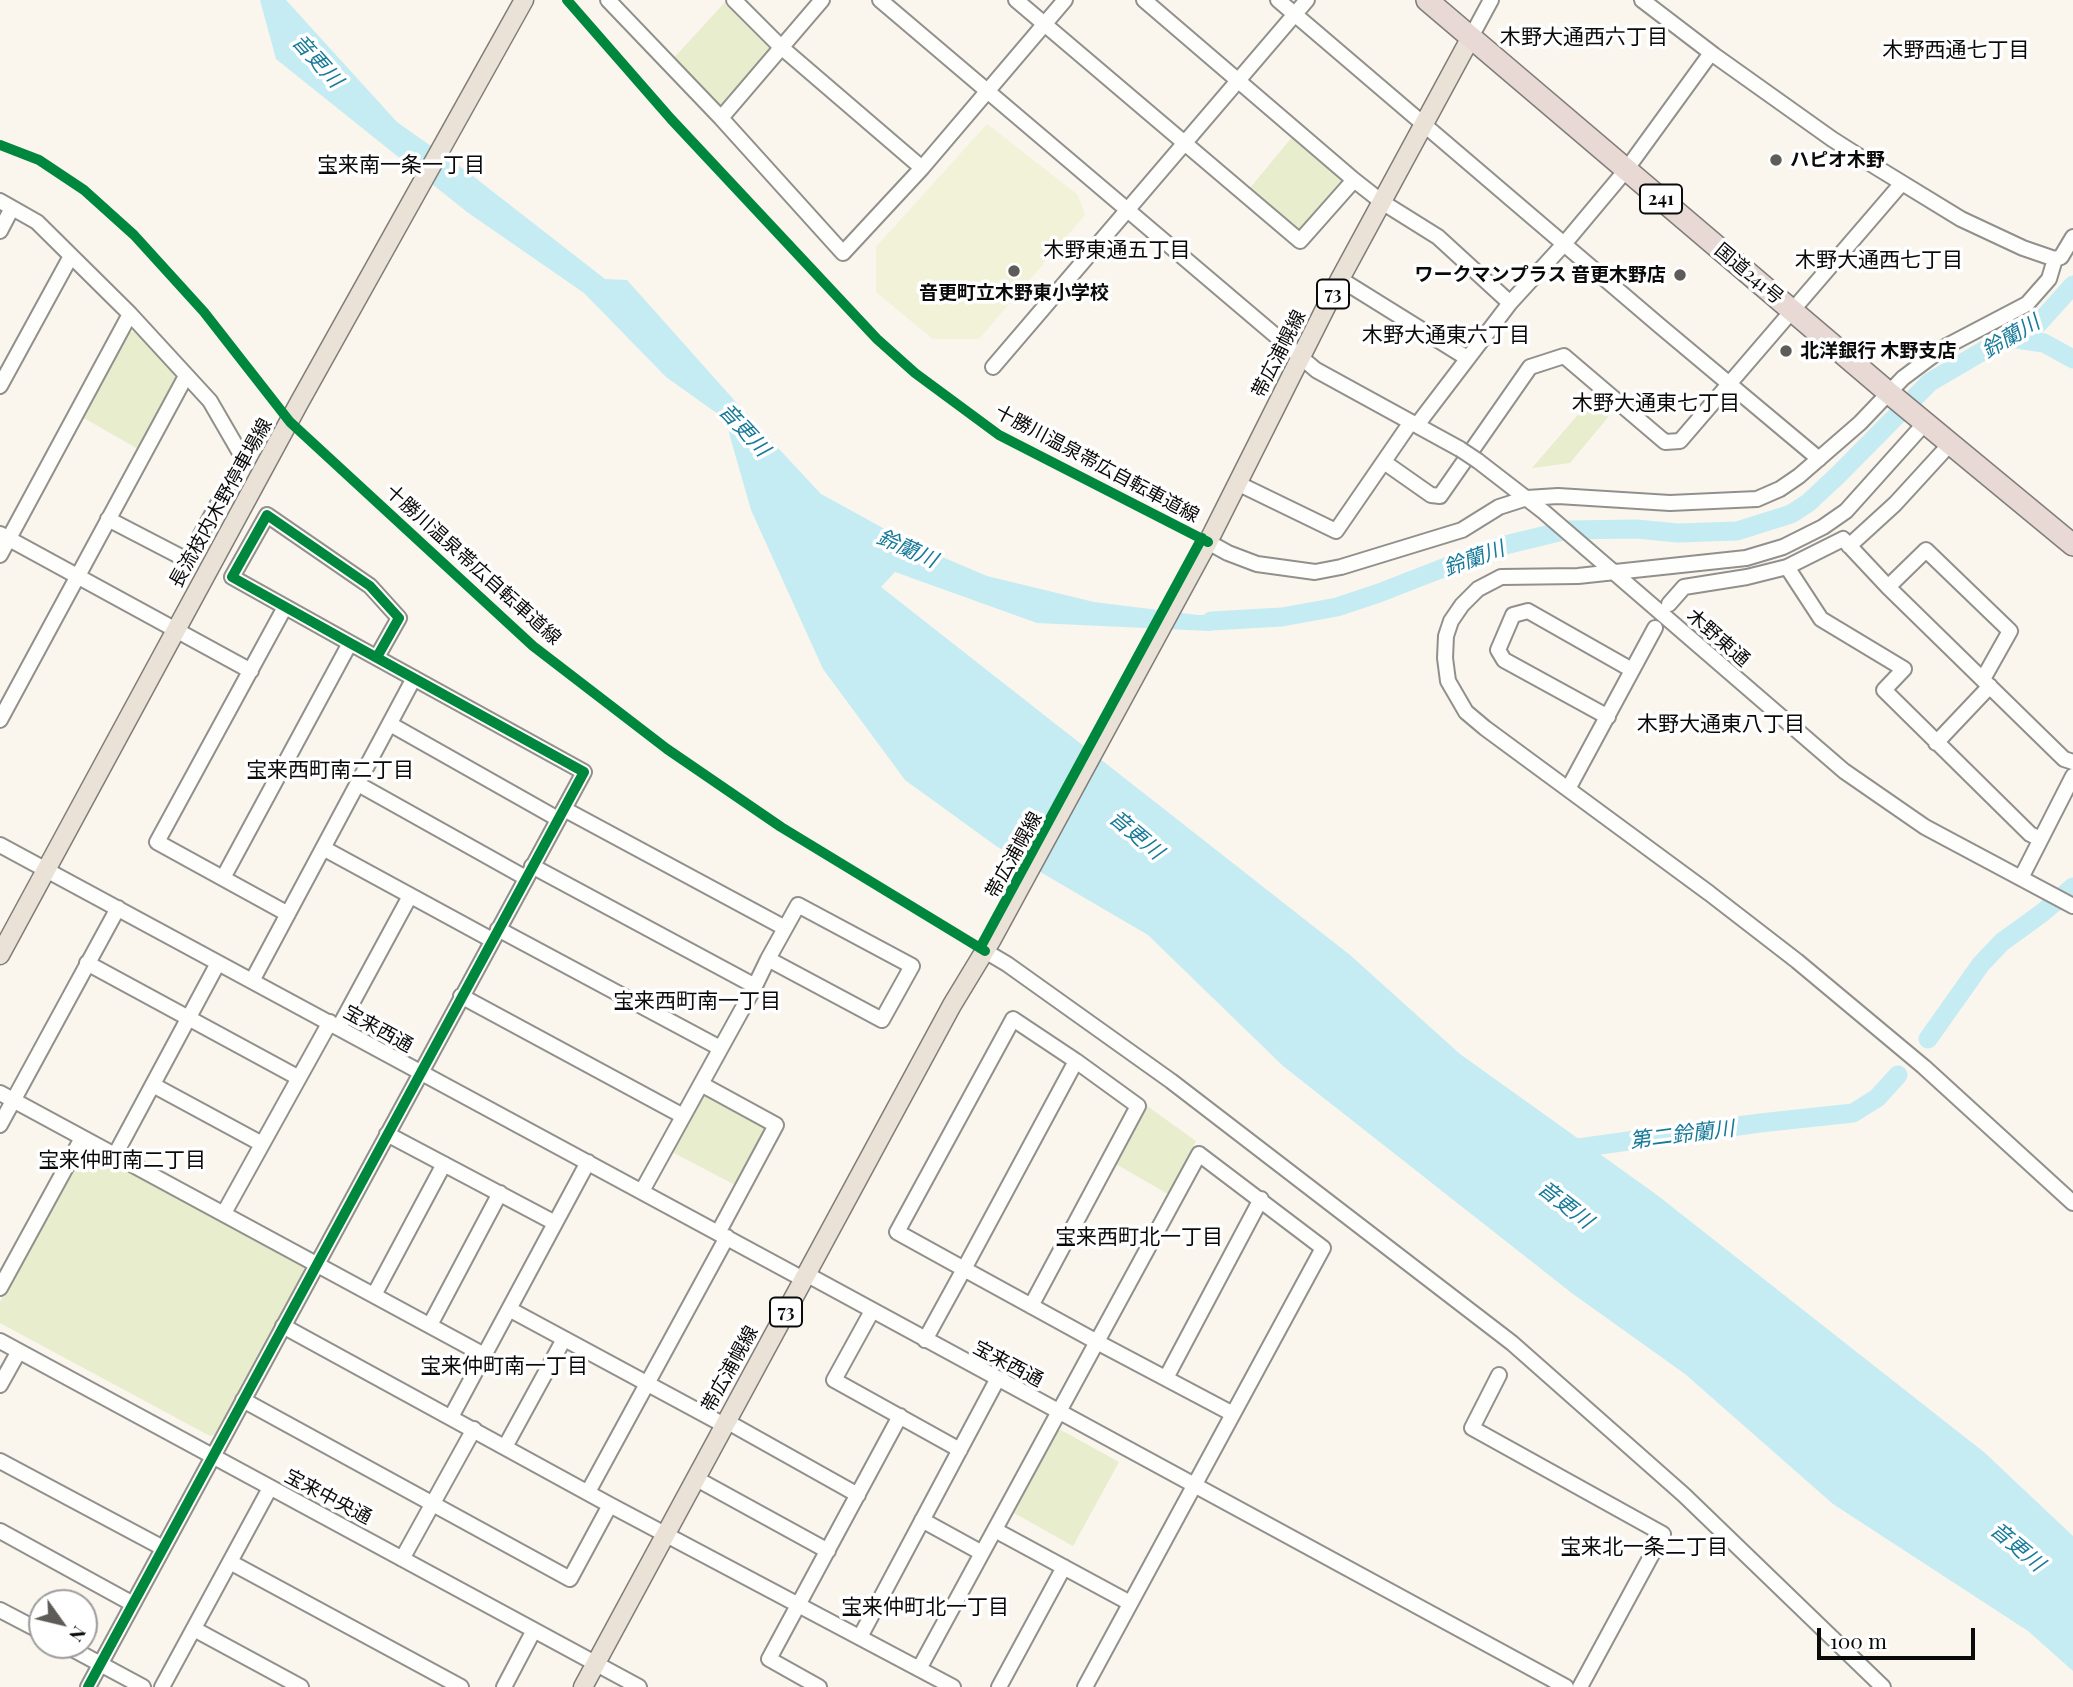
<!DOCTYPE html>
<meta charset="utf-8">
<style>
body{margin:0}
#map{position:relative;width:2073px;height:1687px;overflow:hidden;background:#faf5ed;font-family:"Playfair Display",serif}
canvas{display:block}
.north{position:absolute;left:28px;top:1589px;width:70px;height:70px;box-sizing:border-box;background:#fff;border:2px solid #9d9d9d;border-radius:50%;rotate:124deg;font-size:19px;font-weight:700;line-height:28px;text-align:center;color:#0a0a0a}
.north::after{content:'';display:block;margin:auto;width:24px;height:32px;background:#5e5c59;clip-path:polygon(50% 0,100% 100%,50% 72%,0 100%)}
.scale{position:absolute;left:1817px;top:1628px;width:158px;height:32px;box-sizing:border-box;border:4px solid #0a0a0a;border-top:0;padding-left:9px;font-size:21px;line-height:24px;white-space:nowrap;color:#0a0a0a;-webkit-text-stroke:5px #fff;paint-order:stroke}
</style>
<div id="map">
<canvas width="2073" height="1687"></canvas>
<div class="north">N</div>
<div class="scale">100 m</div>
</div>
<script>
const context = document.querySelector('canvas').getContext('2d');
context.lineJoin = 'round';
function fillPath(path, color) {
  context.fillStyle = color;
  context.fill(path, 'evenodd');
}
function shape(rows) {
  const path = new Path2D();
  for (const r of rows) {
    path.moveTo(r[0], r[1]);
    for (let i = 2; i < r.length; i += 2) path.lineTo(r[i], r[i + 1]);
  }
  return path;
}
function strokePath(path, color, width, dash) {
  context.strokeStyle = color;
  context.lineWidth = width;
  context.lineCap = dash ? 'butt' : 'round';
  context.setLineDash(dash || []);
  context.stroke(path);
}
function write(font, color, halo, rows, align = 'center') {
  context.font = font + ' "Playfair Display","Noto Sans JP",serif';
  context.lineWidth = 7;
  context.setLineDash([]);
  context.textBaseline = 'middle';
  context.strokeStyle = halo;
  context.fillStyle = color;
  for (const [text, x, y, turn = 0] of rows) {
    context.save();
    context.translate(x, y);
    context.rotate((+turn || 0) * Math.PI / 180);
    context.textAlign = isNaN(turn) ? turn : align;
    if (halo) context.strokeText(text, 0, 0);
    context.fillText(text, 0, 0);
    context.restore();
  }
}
fillPath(shape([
 [727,0,770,44,770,53,723,107,716,106,671,61],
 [1293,136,1343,177,1342,185,1305,228,1298,230,1250,188],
 [137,331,174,372,176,380,138,449,82,417,127,333],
 [1595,395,1614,410,1570,463,1532,468],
 [708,1094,763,1125,766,1134,737,1186,672,1152,702,1096],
 [1147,1106,1196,1141,1168,1194,1114,1163],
 [90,1149,303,1264,306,1270,219,1433,210,1436,0,1323,0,1302,82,1151],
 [1061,1430,1119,1462,1073,1546,1014,1513,1056,1432]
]), '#e8edcd');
fillPath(shape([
 [987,124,1078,195,1085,215,979,339,933,339,876,292,876,247]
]), '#f1f2d7');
fillPath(shape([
 [260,0,286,0,397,122,469,173,605,279,627,280,751,419,821,494,914,545,987,576,1094,602,1198,615,1233,615,1239,622,1209,631,1037,623,895,572,881,587,1350,955,1460,1054,1657,1195,1985,1453,2073,1536,2073,1671,2028,1631,1833,1504,1685,1374,1573,1294,1283,1066,1148,935,996,846,905,780,823,669,751,510,725,419,666,377,584,293,467,212,276,59]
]), '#c5ecf3');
strokePath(shape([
 [2009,338,2044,343,2073,359],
 [1211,621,1282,617,1337,607,1379,593,1497,547,1567,530,1636,529,1678,533,1737,531,1791,514,1808,503,1837,476,1930,382,1995,344,2038,324,2073,285],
 [1928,1039,1981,964,2002,942,2042,913,2073,887],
 [1563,1150,1760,1123,1853,1113,1877,1098,1898,1075]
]), '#c5ecf3', 19);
const minor = shape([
 [608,0,721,118,843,253,922,168,1065,0],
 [734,0,781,47,922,168],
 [880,0,1316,370,1460,449],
 [1016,0,1300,241,1354,180],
 [1144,0,1354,180,1382,202,1438,237,1510,303],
 [1278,0,1660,326,1819,459],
 [1642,0,1714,55,1832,139,1876,167,1961,219,2023,248,2055,259],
 [1471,37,1491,0],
 [721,118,822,0],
 [0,201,37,222,130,314,210,401,243,458,187,560,108,519],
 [0,231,12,208],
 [1340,279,1467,358],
 [993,367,1307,0],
 [0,386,71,256],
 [1925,423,1846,511,1823,527,1783,547,1746,558,1578,576,1501,577,1478,589,1462,605,1451,621,1446,636,1445,658,1448,681,1466,712,1485,728,1709,893,1797,961,1924,1067,2073,1203],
 [1417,425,1510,303,1564,244,1626,170,1711,53],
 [1478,461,1544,512,1844,771,1925,827,2073,906],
 [1384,462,1431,495,1440,496,1530,367,1564,356,1665,442,1680,441,1902,183],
 [1237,483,1336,531,1411,422],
 [0,534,251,671],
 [1208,542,1228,553,1257,564,1315,572,1341,567,1462,530,1499,507,1527,498,1558,496,1670,503,1757,499,1780,489,1799,476,1860,423,1903,378,1943,348,2027,304,2049,279,2055,259,2061,257,2073,237],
 [1849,546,1895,504,1950,444],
 [0,555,130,314],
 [1787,567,1821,619,1904,669,1884,690,2030,834,2040,839],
 [1888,587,1926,550,2010,631,1983,679],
 [1669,604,1684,587,1747,577,1787,567,1843,539,1888,587,2064,759,2073,762],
 [285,607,157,842,288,914],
 [1608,717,1504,660,1498,650,1513,615,1528,611,1632,670],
 [0,720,186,376],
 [390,724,558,819],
 [1936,743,1990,686],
 [358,784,526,878],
 [1568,789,1655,628],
 [564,809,785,928],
 [0,845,803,1279],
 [323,848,492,940],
 [532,866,755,986],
 [223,878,350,643],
 [2021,878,2073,776],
 [498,929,720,1048],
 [985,951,1007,964,1171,1081,1512,1343,1684,1495,1883,1687],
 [87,963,299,1078],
 [252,981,414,678],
 [461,996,683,1116],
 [339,1027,410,896],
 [701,1084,776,1125,718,1233],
 [153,1085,262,1144],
 [0,1093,484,1355],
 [0,1125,118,908],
 [387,1134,555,1223],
 [115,1155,218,963],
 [642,1191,755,986,768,959,798,905,912,966,882,1020,768,959],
 [224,1213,330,1022],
 [806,1274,1566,1687],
 [0,1288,82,1138],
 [374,1295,444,1164],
 [1031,1306,1138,1106,1076,1061],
 [509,1309,724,1425],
 [872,1311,834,1380,960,1450],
 [430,1325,500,1193],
 [283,1326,610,1505,953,1687],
 [925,1340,964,1269,1076,1061,1013,1019,897,1232,964,1269,1097,1342,1233,1414],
 [0,1341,639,1687],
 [1499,1375,1472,1428,1663,1534,1580,1687],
 [1166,1378,1261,1199],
 [0,1385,19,1351],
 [243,1400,570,1579,610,1505],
 [451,1417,588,1162],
 [726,1421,858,1495],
 [505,1447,564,1339],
 [0,1461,163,1548],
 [695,1478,828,1551],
 [588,1492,727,1237],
 [922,1520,982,1553],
 [995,1530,1130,1603],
 [0,1531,133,1604],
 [402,1559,474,1429],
 [230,1562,461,1687],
 [0,1610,42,1632],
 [194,1629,301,1687],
 [860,1637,997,1380],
 [65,1645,143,1687],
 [919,1669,1199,1154,1323,1248,1085,1687],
 [88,1687,584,772,350,643,232,577,267,515,370,586,399,618,377,657],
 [162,1687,270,1488],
 [504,1687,534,1630],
 [819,1687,769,1659,900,1416],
 [999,1687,1064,1567]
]);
const major = shape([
 [0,955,299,403,524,0],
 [583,1687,952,1005,992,939,1208,542,1340,279,1471,37]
]);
const highway = shape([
 [1427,0,1889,393,2073,545]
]);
strokePath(minor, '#92908c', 18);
strokePath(major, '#7f7d7a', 21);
strokePath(highway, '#7f7d7a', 24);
strokePath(minor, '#fefefc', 14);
strokePath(major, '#ebe2d7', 18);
strokePath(highway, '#e8d9d4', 21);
const minorBridge = shape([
 [1460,449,1478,461]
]);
strokePath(minorBridge, '#92908c', 18, []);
strokePath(minorBridge, '#fefefc', 14);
strokePath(shape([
 [567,0,671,119,877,339,915,373,999,435,1208,542],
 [0,145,39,160,84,190,134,235,204,312,290,422,533,646,667,749,781,827,985,951],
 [980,948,1202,538],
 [88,1687,584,772,350,643,232,577,267,515,370,586,399,618,377,657]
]), '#00873e', 10);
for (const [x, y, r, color] of [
 [1776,160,7,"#5e5c59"],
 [1014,271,7,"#5e5c59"],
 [1680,275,7,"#5e5c59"],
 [1786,351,7,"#5e5c59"]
]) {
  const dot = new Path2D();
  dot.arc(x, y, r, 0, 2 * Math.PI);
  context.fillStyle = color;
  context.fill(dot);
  strokePath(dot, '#fff', 2.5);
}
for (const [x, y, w] of [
 [1661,199,42],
 [1333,294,32],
 [786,1312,32]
]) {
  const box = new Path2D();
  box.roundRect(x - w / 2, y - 14.5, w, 29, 5);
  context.fillStyle = '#fff';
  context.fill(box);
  strokePath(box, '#0a0a0a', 2);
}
write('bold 18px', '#0a0a0a', null, [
 ["241",1661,199],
 ["73",1333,294],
 ["73",786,1312]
]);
write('bold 19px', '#0a0a0a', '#fff', [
 ["ハピオ木野",1790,160],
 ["ワークマンプラス 音更木野店",1666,275,"right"],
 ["音更町立木野東小学校",1014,293,"center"],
 ["北洋銀行 木野支店",1800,351]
], 'left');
write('19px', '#0a0a0a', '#fff', [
 ["国道241号",1749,274,40],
 ["帯広浦幌線",1279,354,-63],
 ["十勝川温泉帯広自転車道線",1097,464,28],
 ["長流枝内木野停車場線",221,503,-61],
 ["十勝川温泉帯広自転車道線",473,565,42],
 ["木野東通",1718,638,41],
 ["帯広浦幌線",1014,855,-61],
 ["宝来西通",378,1029,29],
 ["宝来西通",1008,1364,28],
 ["帯広浦幌線",730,1369,-61],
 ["宝来中央通",328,1497,28]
]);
write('21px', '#0a0a0a', '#fff', [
 ["木野大通西六丁目",1584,37],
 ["木野西通七丁目",1956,50],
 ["宝来南一条一丁目",401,165],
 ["木野東通五丁目",1117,250],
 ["木野大通西七丁目",1879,260],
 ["木野大通東六丁目",1446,335],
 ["木野大通東七丁目",1656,403],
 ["木野大通東八丁目",1721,724],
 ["宝来西町南二丁目",330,770],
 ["宝来西町南一丁目",697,1001],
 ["宝来仲町南二丁目",122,1160],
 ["宝来西町北一丁目",1139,1237],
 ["宝来仲町南一丁目",504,1366],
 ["宝来北一条二丁目",1644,1547],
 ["宝来仲町北一丁目",925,1607]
]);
write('italic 21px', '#177a99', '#fff', [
 ["音更川",317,61,48],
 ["鈴蘭川",2011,337,-31],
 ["音更川",744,430,47],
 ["鈴蘭川",907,549,24],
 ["鈴蘭川",1474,559,-20],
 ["音更川",1136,835,40],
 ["第二鈴蘭川",1682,1135,-7],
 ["音更川",1565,1205,38],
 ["音更川",2017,1547,40]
]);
</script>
